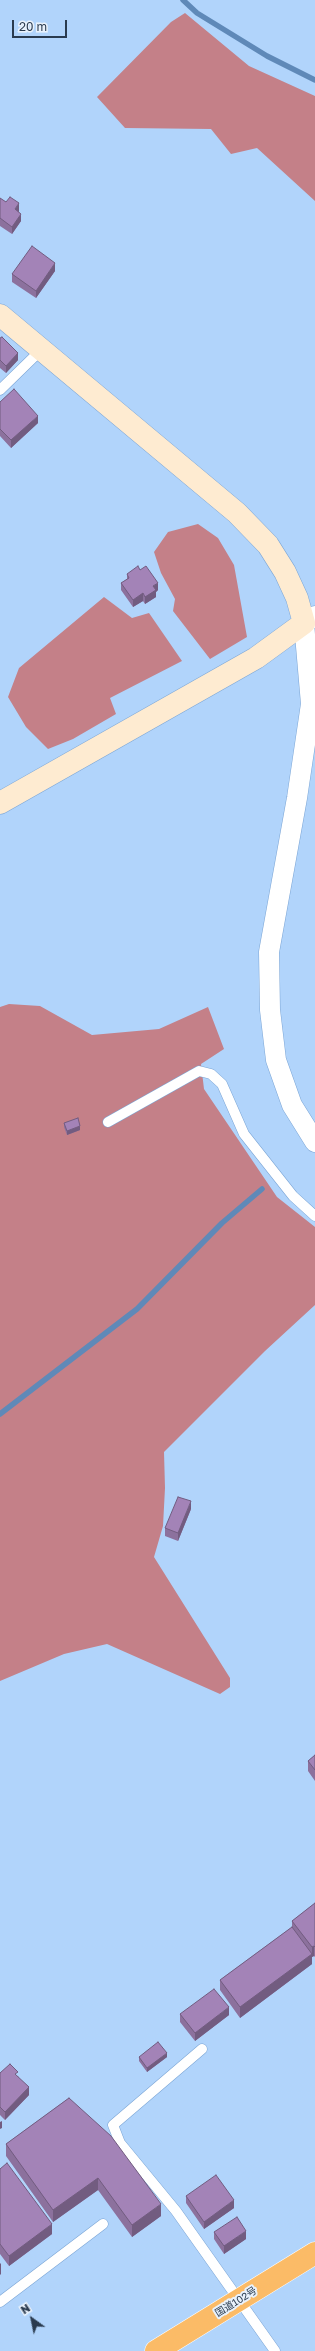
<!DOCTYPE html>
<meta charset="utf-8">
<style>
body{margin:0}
#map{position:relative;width:315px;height:2351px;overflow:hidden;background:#b1d4fb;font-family:"Golos Text",sans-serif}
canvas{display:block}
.north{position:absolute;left:12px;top:2299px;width:40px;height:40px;-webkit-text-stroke:3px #e9f2fc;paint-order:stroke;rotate:327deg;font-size:11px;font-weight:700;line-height:16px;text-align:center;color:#2a3b4f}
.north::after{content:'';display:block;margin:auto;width:14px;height:18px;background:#2a3b4f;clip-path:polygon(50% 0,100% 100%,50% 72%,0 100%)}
.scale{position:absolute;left:12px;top:20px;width:55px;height:18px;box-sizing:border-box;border:2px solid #2a3b4f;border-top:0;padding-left:5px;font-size:12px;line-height:14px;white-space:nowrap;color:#2a3b4f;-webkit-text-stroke:3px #e9f2fc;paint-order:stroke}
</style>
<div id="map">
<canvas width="315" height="2351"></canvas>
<div class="north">N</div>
<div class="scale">20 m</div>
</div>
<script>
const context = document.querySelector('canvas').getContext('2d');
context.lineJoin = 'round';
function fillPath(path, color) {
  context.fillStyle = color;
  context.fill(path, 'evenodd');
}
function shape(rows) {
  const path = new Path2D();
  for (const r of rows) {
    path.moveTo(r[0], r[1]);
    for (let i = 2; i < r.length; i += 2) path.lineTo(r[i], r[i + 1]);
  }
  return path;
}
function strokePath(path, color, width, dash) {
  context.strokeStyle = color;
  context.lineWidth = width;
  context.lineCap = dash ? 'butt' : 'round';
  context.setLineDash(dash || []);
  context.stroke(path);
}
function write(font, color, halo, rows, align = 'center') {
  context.font = font + ' "Golos Text","Noto Sans JP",sans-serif';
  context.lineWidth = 4;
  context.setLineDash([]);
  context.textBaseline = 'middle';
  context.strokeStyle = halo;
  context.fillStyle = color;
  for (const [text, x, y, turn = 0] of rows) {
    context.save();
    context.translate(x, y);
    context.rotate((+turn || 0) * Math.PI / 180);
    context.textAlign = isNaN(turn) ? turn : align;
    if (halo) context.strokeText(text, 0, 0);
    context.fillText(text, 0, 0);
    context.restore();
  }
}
fillPath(shape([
 [185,13,249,66,315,96,315,201,257,148,231,154,211,129,125,128,97,97,171,22],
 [198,524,218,538,234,565,247,637,210,659,173,611,175,599,161,573,154,552,168,532],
 [104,597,132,618,149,613,182,661,110,698,116,714,73,739,48,749,26,727,8,697,19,668],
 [9,1004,40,1006,92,1035,159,1029,208,1007,224,1049,201,1064,204,1089,277,1197,315,1227,315,1305,265,1351,164,1452,165,1488,163,1526,154,1557,230,1678,230,1687,220,1694,107,1644,64,1654,0,1681,0,1007]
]), '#c48088');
strokePath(shape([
 [183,0,197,13,267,56,315,80],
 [0,1414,137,1309,222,1223,262,1189]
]), '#5f89b8', 5.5);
const lane = shape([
 [0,390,41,350],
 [108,1122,199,1071,211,1074,222,1084,244,1134,293,1196,315,1216],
 [202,2049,113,2125,120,2143,176,2211,275,2351],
 [0,2302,103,2224]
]);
const street = shape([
 [315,616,304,623,311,704,297,798,269,952,270,1010,276,1060,292,1105,315,1142]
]);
const secondary = shape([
 [0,315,237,513,268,545,285,572,297,598,304,623,256,658,0,803]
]);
const highway = shape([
 [156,2351,315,2253]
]);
strokePath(lane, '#7ba5d5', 11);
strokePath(street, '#7ba5d5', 21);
strokePath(secondary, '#7ba5d5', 23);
strokePath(highway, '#fff', 23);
strokePath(lane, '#fff', 10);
strokePath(street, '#fff', 20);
strokePath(secondary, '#feebd1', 22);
strokePath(highway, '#fbbb67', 22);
fillPath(shape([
 [0,198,19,211,19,212,21,221,12,234,0,226],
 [55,271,36,298,12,282,12,274],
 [0,338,18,360,6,373,0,368],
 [0,402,38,423,11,448,0,436],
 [140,570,158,590,156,592,156,597,145,604,143,601,133,607,121,590,121,583,127,579,127,574],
 [64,1123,80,1130,67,1135,64,1127],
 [191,1509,178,1541,165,1536,165,1528],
 [315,1755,315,1781,308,1771,308,1761],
 [315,1903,315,1957,314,1956,312,1957,312,1964,240,2018,220,1990,220,1980,292,1927,292,1921],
 [180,2014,229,2015,195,2041,180,2022],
 [139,2057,167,2057,147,2072,139,2061],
 [0,2073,18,2076,29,2095,5,2120,0,2115],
 [69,2098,161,2216,132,2237,98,2190,53,2222,6,2156,6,2144],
 [0,2169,52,2234,9,2266,0,2254],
 [186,2196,234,2208,204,2229,186,2203],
 [214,2232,246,2239,224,2254,214,2239]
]), '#8c719d');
fillPath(shape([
 [19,203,19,211,15,217,15,209],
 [21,214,21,221,12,234,12,227],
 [55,263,55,271,36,298,36,291],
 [18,353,18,360,6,373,6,366],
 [38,416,38,423,11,448,11,440],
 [158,583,158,590,156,592,156,597,145,604,145,597,153,586],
 [143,593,143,601,133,607,133,600],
 [80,1126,80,1130,67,1135,67,1131],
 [191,1501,191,1509,178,1541,178,1533],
 [314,1946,314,1956,312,1957,312,1964,240,2018,240,2007,312,1954,312,1947],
 [229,2007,229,2015,195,2041,195,2033],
 [167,2053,167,2057,147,2072,147,2068],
 [29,2087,29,2095,5,2120,5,2112],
 [2,2121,2,2128,0,2129,0,2122],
 [98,2178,98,2190,53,2222,53,2210],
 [234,2200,234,2208,204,2229,204,2222],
 [161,2204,161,2216,132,2237,132,2225],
 [52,2224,52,2234,9,2266,9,2256],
 [246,2231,246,2239,224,2254,224,2246],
 [1,2263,1,2274,0,2275,0,2264]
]), '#725c80');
const building = shape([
 [10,197,19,203,15,209,21,214,12,227,0,218,0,198,6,202,10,197],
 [32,246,55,263,36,291,12,274,32,246],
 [2,337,18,353,6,366,0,360,0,338,2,337],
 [14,389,38,416,11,440,0,429,0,402,14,389],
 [138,566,140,570,146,566,158,583,153,586,156,590,145,597,143,593,133,600,121,583,129,578,127,574,138,566],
 [78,1118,80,1126,67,1131,64,1123,78,1118],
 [178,1497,191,1501,178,1533,165,1528,178,1497],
 [315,1755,315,1770,308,1761,315,1755],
 [315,1903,315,1947,314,1946,312,1947,292,1921,315,1903],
 [292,1927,312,1954,240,2007,220,1980,292,1927],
 [214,1989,229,2007,195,2033,180,2014,214,1989],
 [158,2042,167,2053,147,2068,139,2057,158,2042],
 [10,2064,18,2072,15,2074,29,2087,5,2112,0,2107,0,2073,10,2064],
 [69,2098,111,2136,161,2204,132,2225,98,2178,53,2210,6,2144,69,2098],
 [7,2163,52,2224,9,2256,0,2244,0,2169,7,2163],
 [216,2175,234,2200,204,2222,186,2196,216,2175],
 [237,2217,246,2231,224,2246,214,2232,237,2217]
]);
fillPath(building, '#a383b7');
strokePath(building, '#725c80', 1);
write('10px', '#2a3b4f', '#e9f2fc', [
 ["国道102号",236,2302,-32]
]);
</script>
